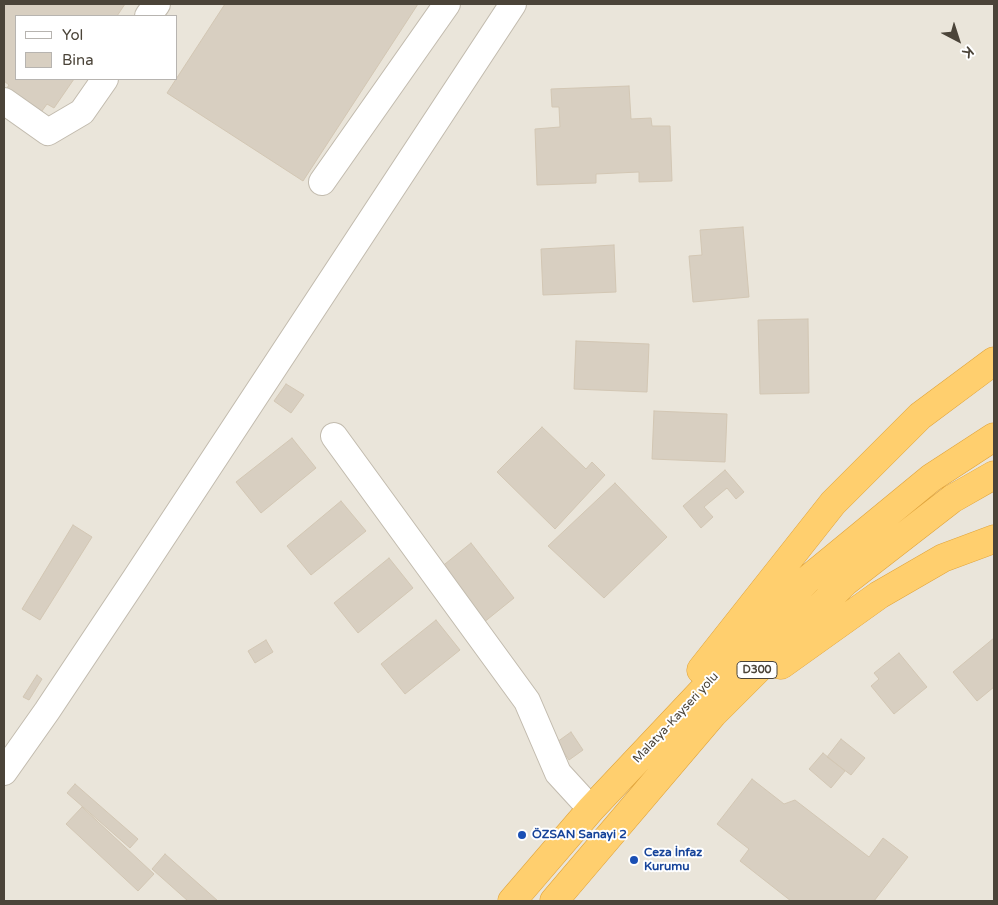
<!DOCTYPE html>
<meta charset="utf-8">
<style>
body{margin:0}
#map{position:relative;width:998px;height:905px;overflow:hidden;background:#f6f3ec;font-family:"Varela Round",sans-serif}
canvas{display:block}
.frame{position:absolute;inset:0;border:5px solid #4b4439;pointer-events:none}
.legend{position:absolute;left:15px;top:15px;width:162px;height:65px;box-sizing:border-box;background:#fff;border:1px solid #b7b4b0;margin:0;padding:6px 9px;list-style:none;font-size:15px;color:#4b4439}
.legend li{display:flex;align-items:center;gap:10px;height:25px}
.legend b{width:25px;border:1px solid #b7b4b0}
.north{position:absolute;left:933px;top:15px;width:50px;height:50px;-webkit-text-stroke:4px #fff;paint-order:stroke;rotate:140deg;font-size:14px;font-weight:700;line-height:20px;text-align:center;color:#4b4439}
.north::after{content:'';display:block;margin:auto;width:18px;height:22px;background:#4b4439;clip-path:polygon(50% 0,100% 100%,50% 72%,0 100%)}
</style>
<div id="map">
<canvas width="998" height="905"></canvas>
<div class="frame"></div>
<ul class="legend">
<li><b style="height:6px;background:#fff"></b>Yol</li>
<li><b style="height:14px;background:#d8cfc1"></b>Bina</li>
</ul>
<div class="north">K</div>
</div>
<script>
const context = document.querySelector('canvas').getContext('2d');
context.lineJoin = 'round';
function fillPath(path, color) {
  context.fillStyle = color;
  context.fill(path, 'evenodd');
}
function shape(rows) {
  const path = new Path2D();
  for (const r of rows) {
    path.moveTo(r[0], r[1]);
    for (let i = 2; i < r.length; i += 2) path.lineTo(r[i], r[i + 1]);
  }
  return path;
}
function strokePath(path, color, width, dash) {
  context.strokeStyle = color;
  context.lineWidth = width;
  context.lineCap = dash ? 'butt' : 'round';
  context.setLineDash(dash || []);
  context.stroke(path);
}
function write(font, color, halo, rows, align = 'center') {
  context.font = font + ' "Varela Round",sans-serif';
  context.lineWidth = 4;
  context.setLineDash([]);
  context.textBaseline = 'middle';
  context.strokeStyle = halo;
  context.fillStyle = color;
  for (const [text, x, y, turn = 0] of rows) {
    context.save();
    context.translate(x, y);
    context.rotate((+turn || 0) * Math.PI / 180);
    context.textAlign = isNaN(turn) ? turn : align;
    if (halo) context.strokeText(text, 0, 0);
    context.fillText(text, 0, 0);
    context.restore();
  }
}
fillPath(shape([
 [4,4,994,4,994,901,4,901],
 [16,16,176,16,176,79,16,79]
]), '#eae5da');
const building = shape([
 [4,4,125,4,117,16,16,16,16,79,74,79,54,108,47,104,39,115,5,91,9,85,4,81,4,4],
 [225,4,418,4,303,181,167,93,225,4],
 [629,86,631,119,651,118,652,126,670,126,672,181,639,182,639,172,596,174,596,183,537,185,535,129,560,127,559,107,552,107,551,89,629,86],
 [743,227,749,297,693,302,689,256,702,255,700,230,743,227],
 [614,245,616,292,543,295,541,249,614,245],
 [808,319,809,393,760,394,758,320,808,319],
 [576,341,649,344,647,392,574,389,576,341],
 [286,384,304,395,291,413,274,401,286,384],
 [654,411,727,414,725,462,652,459,654,411],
 [542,427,586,469,592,462,605,475,555,529,497,472,542,427],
 [292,438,316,468,261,513,236,482,292,438],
 [725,470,744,492,736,499,727,488,704,507,713,517,701,528,683,506,725,470],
 [615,483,667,537,604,598,548,546,615,483],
 [341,501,366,531,311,575,287,546,341,501],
 [73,525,92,537,40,620,22,609,73,525],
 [471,543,514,598,483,623,440,568,471,543],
 [389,558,413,588,358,633,334,603,389,558],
 [436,620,460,650,405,694,381,664,436,620],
 [994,638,994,687,977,701,953,672,994,638],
 [266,640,273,652,255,663,248,651,266,640],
 [899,653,927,687,894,714,871,686,879,679,874,673,899,653],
 [37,675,42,679,29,700,23,697,37,675],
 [571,732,583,750,569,760,557,742,571,732],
 [841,739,865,758,851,775,827,757,841,739],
 [823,753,845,771,831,788,809,769,823,753],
 [752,779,784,804,795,800,869,857,883,838,908,857,874,901,791,901,740,861,749,849,717,824,752,779],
 [75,784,138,839,130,848,67,793,75,784],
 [82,807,154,874,138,891,66,824,82,807],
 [165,854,218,901,188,901,152,869,165,854]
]);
fillPath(building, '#d8cfc1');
strokePath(building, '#d3c7b4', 1);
const minor = shape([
 [148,16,157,4],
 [4,101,48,132,82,112,105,79],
 [322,182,447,4],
 [334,436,527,701,558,773,591,809],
 [4,772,47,711,135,579,513,4]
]);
const highway = shape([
 [781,665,879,595,943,558,994,539],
 [701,670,833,503,920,416,994,361],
 [512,901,591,809,807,580,931,478,994,437],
 [554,901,713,714,845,582,952,499,994,475]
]);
strokePath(minor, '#c2bbae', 28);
strokePath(highway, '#e0a43c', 29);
strokePath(minor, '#fff', 26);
strokePath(highway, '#ffcf6e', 28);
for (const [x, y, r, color] of [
 [522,835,5,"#1a4fb4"],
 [634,860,5,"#1a4fb4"]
]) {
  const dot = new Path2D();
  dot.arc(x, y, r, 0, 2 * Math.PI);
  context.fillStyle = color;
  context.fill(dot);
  strokePath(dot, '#fff', 2);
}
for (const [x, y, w] of [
 [757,670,40]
]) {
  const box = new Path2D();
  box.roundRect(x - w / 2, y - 8.5, w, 17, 4);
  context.fillStyle = '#fff';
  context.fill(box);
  strokePath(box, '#4b4439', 1);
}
write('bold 11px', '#4b4439', null, [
 ["D300",757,670]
]);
write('12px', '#4b4439', '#fff', [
 ["Malatya-Kayseri yolu",676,718,-47]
]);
write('bold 12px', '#164399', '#fff', [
 ["ÖZSAN Sanayi 2",532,835],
 ["Ceza İnfaz",644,853],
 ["Kurumu",644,867]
], 'left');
</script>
